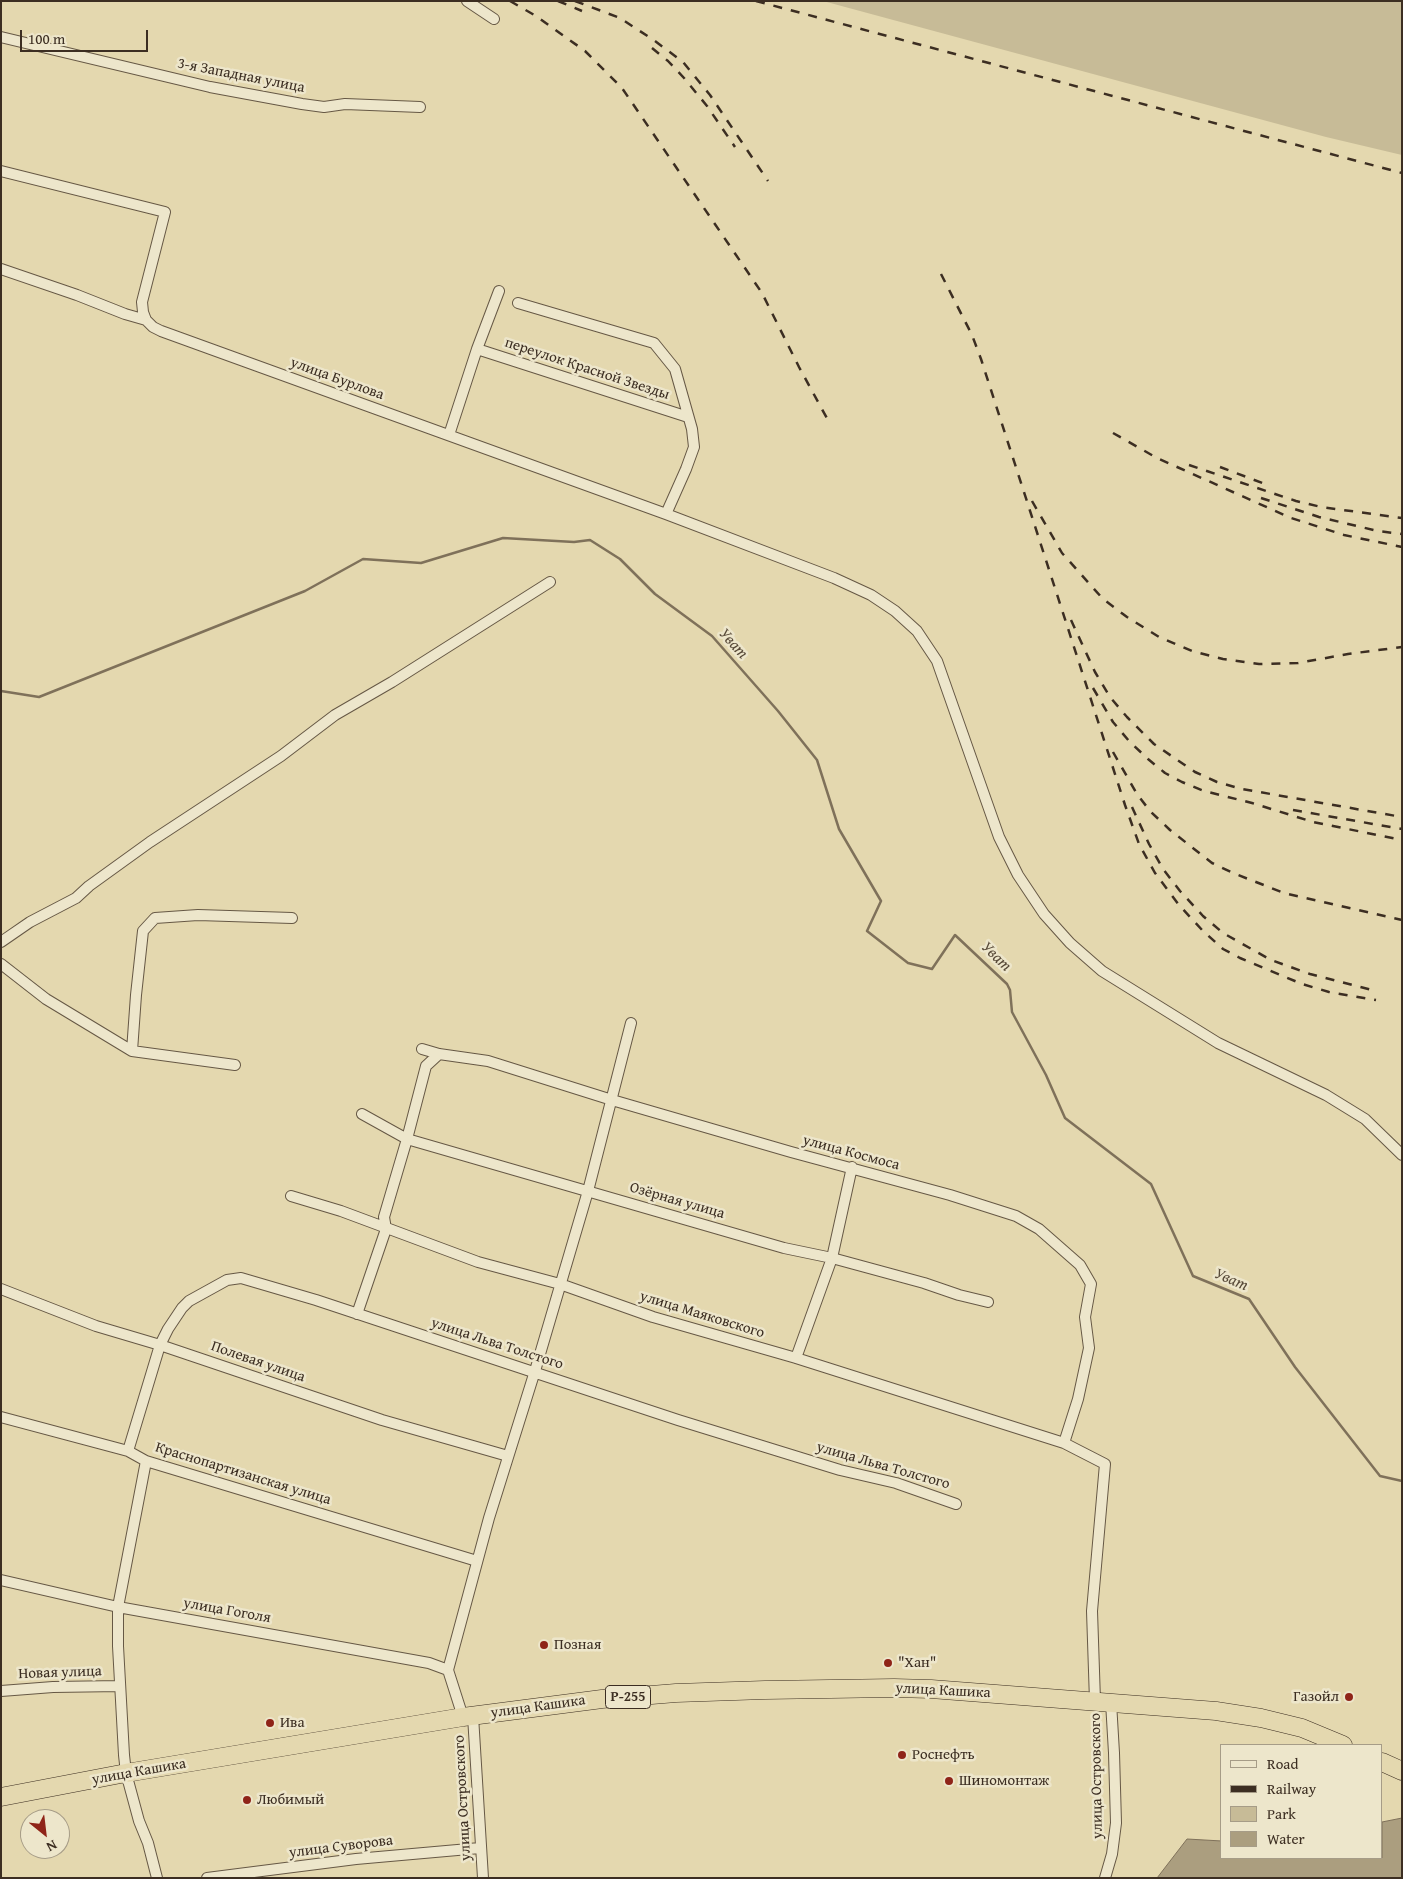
<!DOCTYPE html>
<meta charset="utf-8">
<style>
body{margin:0}
#map{position:relative;width:1403px;height:1879px;overflow:hidden;background:#e4d8af;font-family:"Gentium Book Plus",serif}
canvas{display:block}
.frame{position:absolute;inset:0;border:2px solid #3c2e22;pointer-events:none}
.legend{position:absolute;left:1220px;top:1744px;width:162px;height:115px;box-sizing:border-box;background:#ede6cb;border:1px solid #a69c87;margin:0;padding:6px 9px;list-style:none;font-size:15px;color:#3c2e22}
.legend li{display:flex;align-items:center;gap:10px;height:25px}
.legend b{width:25px;border:1px solid #a69c87}
.north{position:absolute;left:20px;top:1809px;width:50px;height:50px;box-sizing:border-box;background:#ede6cb;border:1px solid #a69c87;border-radius:50%;rotate:151deg;font-size:14px;font-weight:700;line-height:20px;text-align:center;color:#3c2e22}
.north::after{content:'';display:block;margin:auto;width:18px;height:22px;background:#8f2418;clip-path:polygon(50% 0,100% 100%,50% 72%,0 100%)}
.scale{position:absolute;left:20px;top:30px;width:128px;height:22px;box-sizing:border-box;border:2px solid #3c2e22;border-top:0;padding-left:6px;font-size:15px;line-height:18px;white-space:nowrap;color:#3c2e22;-webkit-text-stroke:4px #ede6cb;paint-order:stroke}
</style>
<div id="map">
<canvas width="1403" height="1879"></canvas>
<div class="frame"></div>
<ul class="legend">
<li><b style="height:6px;background:#ede6cb"></b>Road</li>
<li><b style="height:6px;background:#3c2e22"></b>Railway</li>
<li><b style="height:14px;background:#c7bb97"></b>Park</li>
<li><b style="height:14px;background:#ab9e7f"></b>Water</li>
</ul>
<div class="north">N</div>
<div class="scale">100 m</div>
</div>
<script>
const context = document.querySelector('canvas').getContext('2d');
context.lineJoin = 'round';
function fillPath(path, color) {
  context.fillStyle = color;
  context.fill(path, 'evenodd');
}
function shape(rows) {
  const path = new Path2D();
  for (const r of rows) {
    path.moveTo(r[0], r[1]);
    for (let i = 2; i < r.length; i += 2) path.lineTo(r[i], r[i + 1]);
  }
  return path;
}
function strokePath(path, color, width, dash) {
  context.strokeStyle = color;
  context.lineWidth = width;
  context.lineCap = dash ? 'butt' : 'round';
  context.setLineDash(dash || []);
  context.stroke(path);
}
function write(font, color, halo, rows, align = 'center') {
  context.font = font + ' "Gentium Book Plus",serif';
  context.lineWidth = 5;
  context.setLineDash([]);
  context.textBaseline = 'middle';
  context.strokeStyle = halo;
  context.fillStyle = color;
  for (const [text, x, y, turn = 0] of rows) {
    context.save();
    context.translate(x, y);
    context.rotate((+turn || 0) * Math.PI / 180);
    context.textAlign = isNaN(turn) ? turn : align;
    if (halo) context.strokeText(text, 0, 0);
    context.fillText(text, 0, 0);
    context.restore();
  }
}
fillPath(shape([
 [823,1,1402,1,1402,155,1326,137]
]), '#c7bb97');
const water = shape([
 [1402,1818,1402,1878,1157,1878,1187,1839,1222,1841,1222,1858,1382,1858,1382,1822,1402,1818]
]);
fillPath(water, '#ab9e7f');
strokePath(water, '#7f715a', 1);
strokePath(shape([
 [1,691,39,697,305,591,363,559,421,563,503,538,574,542,590,540,620,559,655,594,712,636,778,711,817,760,839,829,881,901,867,931,908,963,932,969,955,935,1007,984,1010,990,1012,1012,1046,1075,1065,1118,1151,1184,1193,1276,1249,1299,1295,1367,1380,1476,1402,1481]
]), '#7f715a', 2.5);
const street = shape([
 [467,1,494,19],
 [1,37,210,87,302,104,324,107,345,104,420,107],
 [1,171,165,212,142,302,143,312,146,320],
 [1,269,77,295,125,314,146,320,153,327,161,331,666,514,834,578,871,595,895,611,917,631,937,661,999,837,1018,875,1044,914,1070,943,1102,971,1218,1043,1326,1095,1365,1119,1402,1155],
 [518,303,654,343,675,369,692,429,694,447,686,469,666,514],
 [477,349,688,417],
 [449,435,477,349,499,291],
 [1,942,30,922,76,898,89,886,150,842,281,756,335,715,392,682,550,582],
 [1,964,46,999,132,1051,235,1065],
 [422,1049,439,1054,488,1061,612,1100,791,1152,950,1195,1016,1216,1039,1229,1080,1265,1091,1284,1085,1317,1089,1348,1078,1399,1064,1443],
 [132,1051,136,995,143,931,155,918,198,915,292,918],
 [362,1114,407,1139,784,1248,832,1258,924,1283,959,1295,988,1302],
 [291,1196,341,1211,478,1262,560,1284,653,1317,796,1358,1064,1443,1105,1464,1092,1611,1095,1701],
 [1,1289,96,1326,160,1345,382,1420,508,1456],
 [357,1314,386,1229,384,1217,407,1139,426,1066,439,1054],
 [796,1358,832,1258,852,1167],
 [1,1417,128,1451,146,1461,477,1561],
 [128,1451,160,1345,168,1329,182,1308,189,1301,227,1280,241,1278,316,1300,678,1420,840,1470,896,1483,956,1504],
 [146,1461,118,1607,118,1646,124,1755,126,1773,139,1821,148,1843,157,1878],
 [1,1580,118,1607,429,1663,448,1670],
 [1,1691,53,1687,120,1686],
 [473,1716,483,1878],
 [463,1717,448,1670,489,1518,535,1371,588,1191,631,1023],
 [207,1878,356,1859,480,1848],
 [1105,1878,1112,1854,1116,1823,1114,1753,1111,1702]
]);
const highway = shape([
 [1382,1762,1402,1771],
 [1,1797,126,1773,463,1717,602,1699,676,1693,765,1690,894,1688,931,1689,1216,1711,1261,1718,1302,1728,1343,1745]
]);
strokePath(street, '#665845', 12);
strokePath(highway, '#3c2e22', 19);
strokePath(street, '#ede6cb', 10);
strokePath(highway, '#e4d8af', 18);
strokePath(shape([
 [510,1,536,16,585,51,622,88,762,293,799,367,829,422],
 [558,1,582,11],
 [575,1,620,18,655,41,683,62,710,95,768,181],
 [756,1,1402,173],
 [652,48,668,61,684,78,707,106,735,147],
 [941,274,972,335,981,359,1125,805,1139,844,1155,873,1179,905,1203,931,1223,949,1240,958,1302,984,1329,992,1376,1000],
 [1113,433,1157,458,1291,518,1344,535,1402,547],
 [1189,465,1296,501,1321,507,1402,518],
 [1220,467,1265,484],
 [1261,498,1319,517,1378,531,1402,534],
 [1032,501,1062,553,1103,599,1127,617,1159,637,1192,651,1223,659,1259,664,1298,663,1348,654,1402,647],
 [1071,620,1095,672,1110,697,1127,717,1154,744,1195,772,1217,782,1242,789,1402,817],
 [1093,688,1113,722,1129,741,1148,759,1165,773,1182,782,1204,791,1252,803,1313,822,1402,840],
 [1113,752,1137,794,1150,811,1170,830,1212,863,1233,873,1284,893,1402,920],
 [1132,807,1149,844,1163,869,1180,891,1203,916,1223,933,1271,960,1310,974,1372,990],
 [1293,810,1402,829]
]), '#3c2e22', 2.5, [9, 9]);
for (const [x, y, r, color] of [
 [544,1645,5,"#8f2418"],
 [888,1663,5,"#8f2418"],
 [1349,1697,5,"#8f2418"],
 [270,1723,5,"#8f2418"],
 [902,1755,5,"#8f2418"],
 [949,1781,5,"#8f2418"],
 [247,1800,5,"#8f2418"]
]) {
  const dot = new Path2D();
  dot.arc(x, y, r, 0, 2 * Math.PI);
  context.fillStyle = color;
  context.fill(dot);
  strokePath(dot, '#ede6cb', 2);
}
for (const [x, y, w] of [
 [628,1697,45]
]) {
  const box = new Path2D();
  box.roundRect(x - w / 2, y - 11.5, w, 23, 4);
  context.fillStyle = '#ede6cb';
  context.fill(box);
  strokePath(box, '#3c2e22', 1);
}
write('bold 14px', '#3c2e22', null, [
 ["Р-255",628,1697]
]);
write('15px', '#3c2e22', '#ede6cb', [
 ["3-я Западная улица",241,76,11],
 ["переулок Красной Звезды",587,369,18],
 ["улица Бурлова",337,379,20],
 ["улица Космоса",851,1153,15],
 ["Озёрная улица",677,1201,16],
 ["улица Маяковского",702,1315,17],
 ["улица Льва Толстого",497,1344,18],
 ["Полевая улица",258,1362,19],
 ["улица Льва Толстого",883,1466,16],
 ["Краснопартизанская улица",243,1474,17],
 ["улица Гоголя",227,1611,10],
 ["Новая улица",60,1673,-2],
 ["улица Кашика",943,1691,3],
 ["улица Кашика",538,1707,-8],
 ["улица Кашика",139,1772,-10],
 ["улица Островского",1097,1776,-91],
 ["улица Островского",463,1798,-93],
 ["улица Суворова",341,1847,-7]
]);
write('15px', '#3c2e22', '#ede6cb', [
 ["Позная",554,1645],
 ["\"Хан\"",898,1663],
 ["Газойл",1339,1697,"right"],
 ["Ива",280,1723],
 ["Роснефть",912,1755],
 ["Шиномонтаж",959,1781],
 ["Любимый",257,1800]
], 'left');
write('italic 16px', '#584a39', '#ede6cb', [
 ["Уват",733,644,48],
 ["Уват",996,957,44],
 ["Уват",1231,1280,23]
]);
</script>
